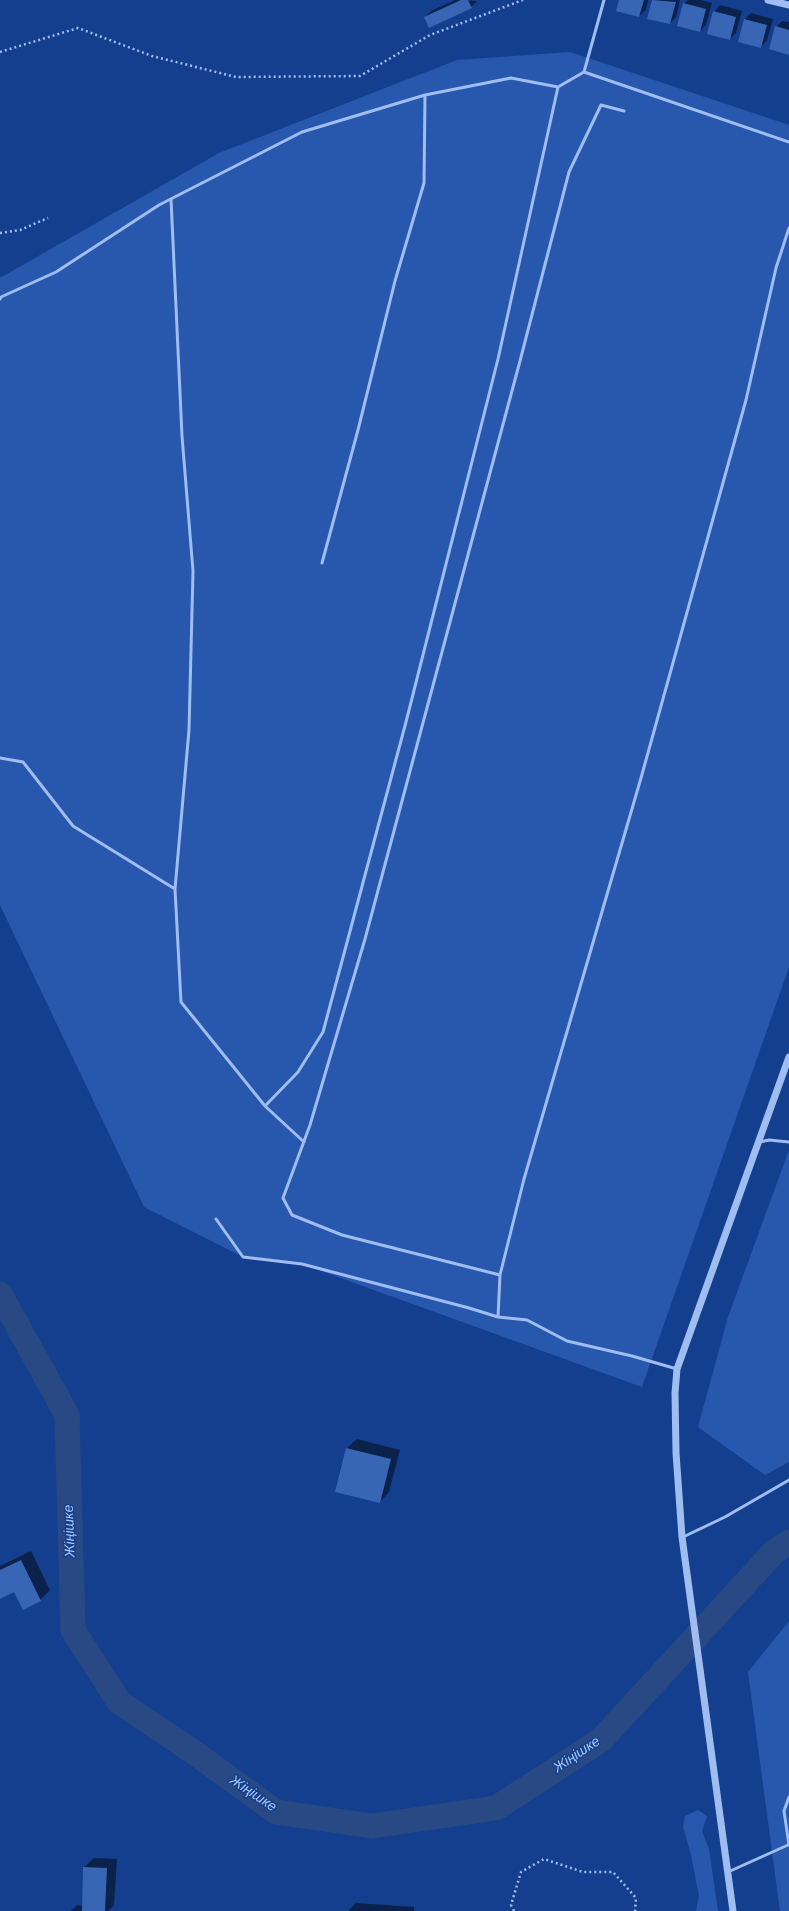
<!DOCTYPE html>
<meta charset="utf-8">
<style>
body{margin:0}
canvas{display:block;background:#143f8e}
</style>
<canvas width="789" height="1911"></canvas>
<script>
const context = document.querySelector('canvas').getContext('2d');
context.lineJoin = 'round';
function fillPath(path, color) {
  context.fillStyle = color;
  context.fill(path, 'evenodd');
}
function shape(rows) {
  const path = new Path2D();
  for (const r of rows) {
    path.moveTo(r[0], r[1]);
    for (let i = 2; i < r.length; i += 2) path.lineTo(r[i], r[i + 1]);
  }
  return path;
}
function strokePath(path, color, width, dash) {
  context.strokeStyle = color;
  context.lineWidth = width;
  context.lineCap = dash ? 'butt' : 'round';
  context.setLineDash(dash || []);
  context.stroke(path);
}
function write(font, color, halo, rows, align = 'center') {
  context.font = font + ' "DM Sans",sans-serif';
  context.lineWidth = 3;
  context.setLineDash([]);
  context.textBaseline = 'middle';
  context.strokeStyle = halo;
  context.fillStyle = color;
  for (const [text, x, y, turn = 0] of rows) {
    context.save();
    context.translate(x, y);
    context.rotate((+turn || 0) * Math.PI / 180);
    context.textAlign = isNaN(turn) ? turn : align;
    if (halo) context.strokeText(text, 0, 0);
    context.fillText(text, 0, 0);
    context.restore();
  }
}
fillPath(shape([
 [570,52,789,125,789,967,642,1387,302,1264,243,1257,144,1207,0,905,0,278,219,153,457,60],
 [789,1150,789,1462,765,1475,698,1427,728,1317],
 [789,1621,789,1911,780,1911,748,1672],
 [698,1810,707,1816,702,1831,709,1849,718,1911,696,1911,699,1896,691,1855,683,1826,685,1816]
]), '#2758ad');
fillPath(shape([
 [455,0,477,1,471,7,425,17,431,11],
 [620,0,648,0,646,10,639,16],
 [653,0,680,0,676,17,670,23,648,18],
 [688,0,700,0,712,3,706,25,700,31,684,4],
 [720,5,742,11,736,33,730,39,714,12],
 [751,13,773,19,767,40,761,47,745,19],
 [782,21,789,22,789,53,776,27],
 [357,1439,400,1450,389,1492,380,1502,347,1448],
 [31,1551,50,1590,40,1600,14,1590,0,1597,0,1566],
 [94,1858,117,1859,114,1905,108,1911,71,1911,77,1905,83,1906,84,1867],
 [356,1903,414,1907,414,1911,348,1911]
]), '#0007');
strokePath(shape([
 [0,1294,67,1415,73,1630,119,1702,199,1756,276,1812,372,1826,496,1808,601,1740,774,1552,789,1542]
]), '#294984', 25);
fillPath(shape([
 [461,0,468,0,472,8,429,28,424,17],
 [619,0,644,0,639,17,616,11],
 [652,0,676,2,670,24,647,19],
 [683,3,706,9,700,32,677,26],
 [713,11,736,17,730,40,707,34],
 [744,19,767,25,761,48,738,42],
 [775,26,789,30,789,55,769,49],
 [346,1448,391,1459,380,1503,335,1492],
 [21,1560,41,1601,23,1610,14,1592,0,1599,0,1570],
 [83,1867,107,1868,105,1911,82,1911]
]), '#3866b5');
strokePath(shape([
 [0,52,78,28,152,56,236,77,360,76,430,35,523,0],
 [0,233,20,230,48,218],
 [514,1911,511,1905,521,1872,544,1859,583,1872,613,1872,636,1898,635,1911]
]), '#9fbdf0', 2.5, [2, 3]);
strokePath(shape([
 [584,72,604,0],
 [171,199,182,436,193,571,189,730,175,889,181,1002,265,1106,298,1072,323,1032,406,722,498,359,558,87],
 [0,299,1,297,56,272,159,205,302,132,425,95,511,78,558,87,584,72,789,142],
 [322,563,358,430,395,281,424,183,425,95],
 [0,758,23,762,73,826,175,889],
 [265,1106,304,1142],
 [760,1142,769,1140,789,1142],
 [216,1219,243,1257,302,1264,469,1308,498,1317,527,1320,567,1341,632,1356,677,1369],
 [500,1275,524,1179,641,778,746,400,776,268,789,228],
 [498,1317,500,1275,342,1235,292,1215,283,1198,310,1125,365,939,520,361,569,172,601,105,624,111],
 [683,1537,725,1517,789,1480],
 [789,1797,784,1811,789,1845],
 [728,1872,788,1845]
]), '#9fbdf0', 3);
strokePath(shape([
 [768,0,789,5],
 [733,1911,682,1537,676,1453,675,1393,677,1369,789,1057]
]), '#9fbdf0', 7);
write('italic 14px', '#abc8f7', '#143f8e', [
 ["Жіңішке",70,1531,-92],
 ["Жіңішке",577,1755,-34],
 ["Жіңішке",253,1794,34]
]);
</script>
